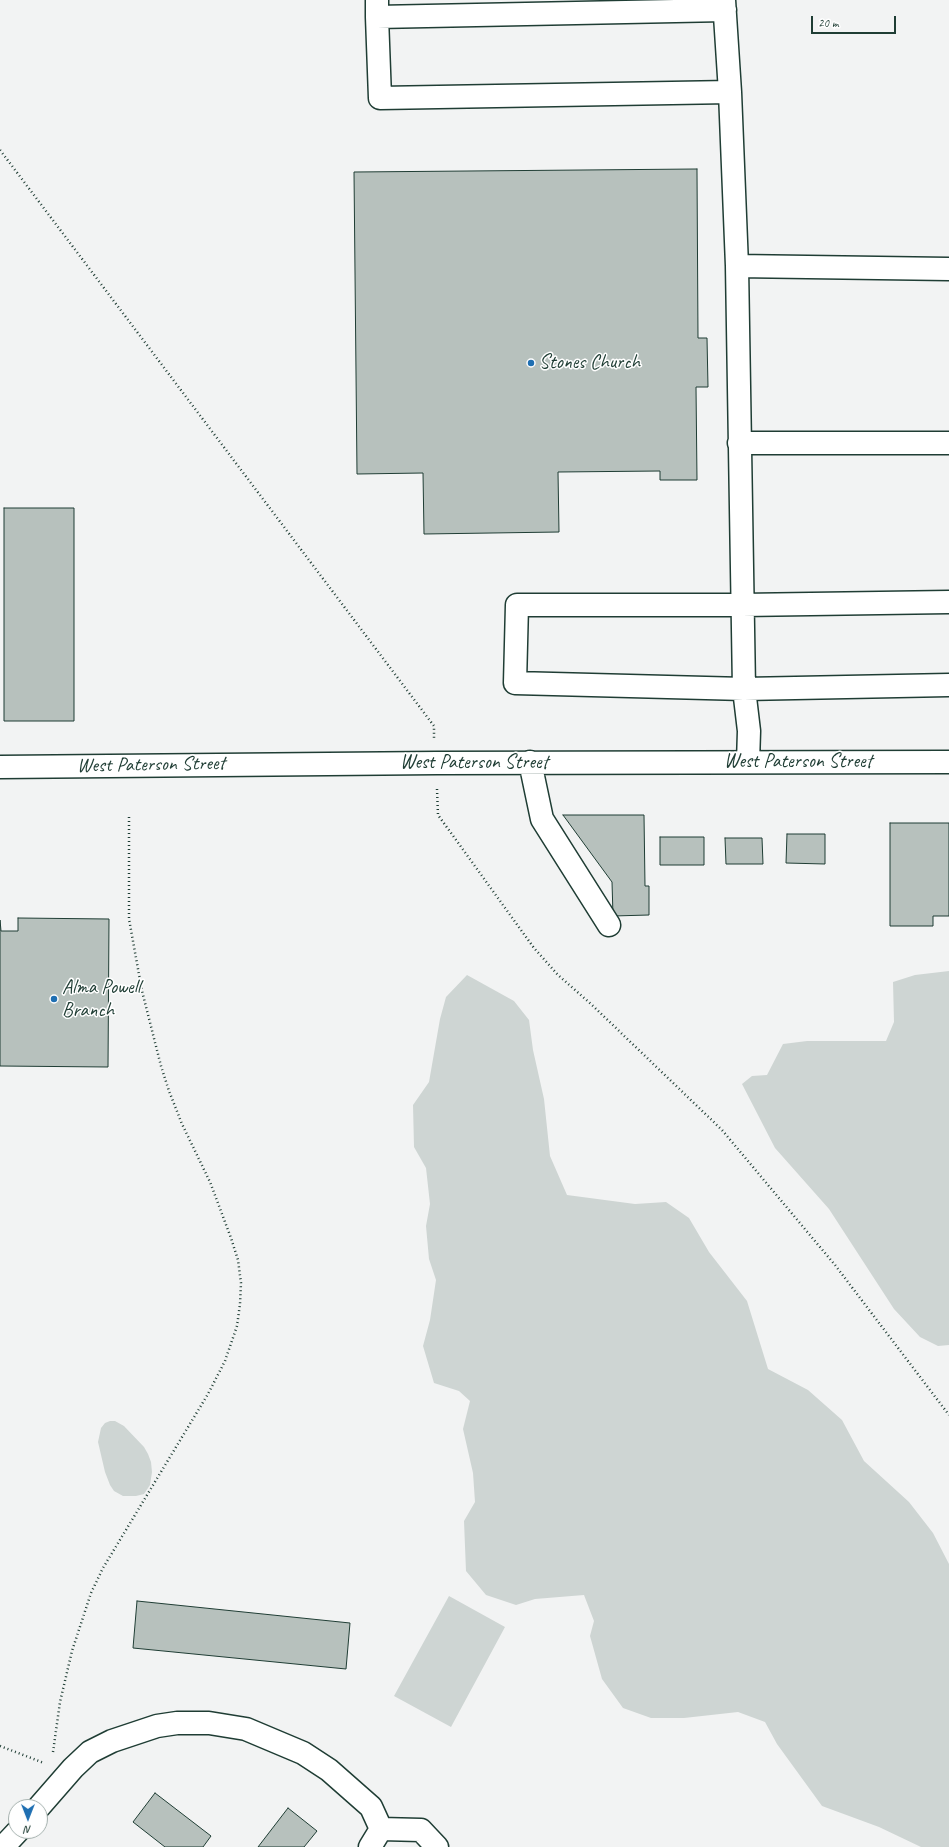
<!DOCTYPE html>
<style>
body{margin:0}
#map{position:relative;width:949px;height:1847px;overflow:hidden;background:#f2f3f3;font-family:Caveat,sans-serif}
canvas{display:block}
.north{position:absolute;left:8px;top:1799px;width:40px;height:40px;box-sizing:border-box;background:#fff;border:1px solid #a5b1ae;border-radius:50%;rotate:180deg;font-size:11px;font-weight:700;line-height:16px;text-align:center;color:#1f3d34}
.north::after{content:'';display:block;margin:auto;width:14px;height:18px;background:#1f6fb2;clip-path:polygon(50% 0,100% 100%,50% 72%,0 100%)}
.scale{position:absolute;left:811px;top:16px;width:85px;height:18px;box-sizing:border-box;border:2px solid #1f3d34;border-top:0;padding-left:5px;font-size:12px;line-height:14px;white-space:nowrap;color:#1f3d34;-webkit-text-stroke:3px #fff;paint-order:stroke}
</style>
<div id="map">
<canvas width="949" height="1847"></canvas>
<div class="north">N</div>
<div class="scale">20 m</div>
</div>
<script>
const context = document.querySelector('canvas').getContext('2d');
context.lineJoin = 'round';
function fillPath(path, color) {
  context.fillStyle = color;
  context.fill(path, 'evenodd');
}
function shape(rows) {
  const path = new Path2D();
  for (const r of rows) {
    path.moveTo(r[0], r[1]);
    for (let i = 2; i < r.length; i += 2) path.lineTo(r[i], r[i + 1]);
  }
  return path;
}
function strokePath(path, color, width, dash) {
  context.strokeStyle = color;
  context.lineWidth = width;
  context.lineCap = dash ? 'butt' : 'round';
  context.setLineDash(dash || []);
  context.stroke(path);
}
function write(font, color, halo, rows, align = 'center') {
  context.font = font + ' Caveat,sans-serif';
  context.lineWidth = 3;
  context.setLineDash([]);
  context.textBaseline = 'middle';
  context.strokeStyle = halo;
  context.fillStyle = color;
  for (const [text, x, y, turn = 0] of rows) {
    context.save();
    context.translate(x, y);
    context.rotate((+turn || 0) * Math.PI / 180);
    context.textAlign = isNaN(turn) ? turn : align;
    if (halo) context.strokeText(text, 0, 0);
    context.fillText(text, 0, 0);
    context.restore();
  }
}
fillPath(shape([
 [949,971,949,1345,938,1346,920,1337,894,1309,829,1209,775,1148,742,1084,752,1076,767,1075,783,1044,807,1041,886,1041,894,1022,893,982,915,975],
 [467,975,514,1001,529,1020,533,1050,544,1099,550,1156,567,1195,635,1204,666,1202,689,1218,709,1252,747,1301,768,1369,808,1390,842,1420,864,1461,909,1502,933,1533,949,1564,949,1847,921,1847,879,1827,822,1806,777,1744,765,1722,738,1712,684,1718,651,1718,623,1708,602,1679,590,1636,594,1621,584,1595,535,1599,516,1605,486,1595,466,1571,464,1521,475,1502,473,1473,463,1429,470,1401,459,1391,434,1383,423,1346,430,1320,436,1280,429,1259,426,1226,430,1204,426,1168,414,1147,413,1105,429,1082,440,1019,446,997],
 [110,1421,115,1421,124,1426,144,1447,148,1454,151,1462,152,1472,150,1485,144,1494,136,1496,123,1496,114,1491,110,1485,105,1472,98,1442,101,1428,105,1423],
 [449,1596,505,1627,451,1727,394,1696]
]), '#ced5d3');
const building = shape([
 [697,169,698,338,707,338,708,387,696,387,697,480,660,480,660,471,558,472,559,532,424,534,423,473,357,474,354,172,697,169],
 [4,508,74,508,74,721,4,721,4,508],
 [563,815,644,815,645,886,649,886,649,915,613,916,612,882,563,815],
 [890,823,949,823,949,916,933,916,933,926,890,926,890,823],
 [787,834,825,834,825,864,786,863,787,834],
 [660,837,704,837,704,865,660,865,660,837],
 [725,838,762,838,763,864,726,864,725,838],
 [18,918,109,919,108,1067,0,1066,0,920,1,931,18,931,18,918],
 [137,1601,350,1623,346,1669,133,1648,137,1601],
 [155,1793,211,1836,203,1847,165,1847,133,1822,155,1793],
 [288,1808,317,1831,304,1847,258,1847,288,1808]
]);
fillPath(building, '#b7c1bd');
strokePath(building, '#1f3d34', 1);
const minor = shape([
 [377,0,377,17,725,10],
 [724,0,730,92,737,266],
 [377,17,380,98,730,92],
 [739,443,949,443],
 [949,602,742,605,517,605,515,683,744,689,949,685],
 [530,762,542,819,609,925],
 [748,762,749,731,744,689,737,266,949,269],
 [0,767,437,763,949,762],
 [39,1807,73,1768,90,1752,112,1741,157,1726,177,1723,209,1723,246,1729,303,1753,329,1770,371,1807,381,1829],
 [381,1829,421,1830,437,1847],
 [3,1847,18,1831],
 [370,1847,381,1829]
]);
strokePath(minor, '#1f3d34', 25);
strokePath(shape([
 [0,150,434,726,434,738],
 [437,789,438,815,534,948,558,975,591,1004,722,1130,835,1265,949,1415],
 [0,1746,44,1763],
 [53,1752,60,1702,72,1651,91,1593,103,1568,208,1394,225,1361,237,1326,240,1304,241,1283,238,1260,231,1238,210,1182,182,1124,169,1091,161,1066,142,991,129,919,129,814]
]), '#1f3d34', 2.5, [1, 3]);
strokePath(minor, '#fff', 22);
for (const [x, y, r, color] of [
 [531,363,4,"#1f6fb2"],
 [54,999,4,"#1f6fb2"]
]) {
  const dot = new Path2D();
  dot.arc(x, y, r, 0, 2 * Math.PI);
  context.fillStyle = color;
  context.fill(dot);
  strokePath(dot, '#fff', 1.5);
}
write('20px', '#1f3d34', '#fff', [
 ["Stones Church",539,363],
 ["Alma Powell",62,988],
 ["Branch",62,1011]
], 'left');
write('20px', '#1f3d34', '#fff', [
 ["West Paterson Street",798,762],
 ["West Paterson Street",474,763],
 ["West Paterson Street",151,765,-1]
]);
</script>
